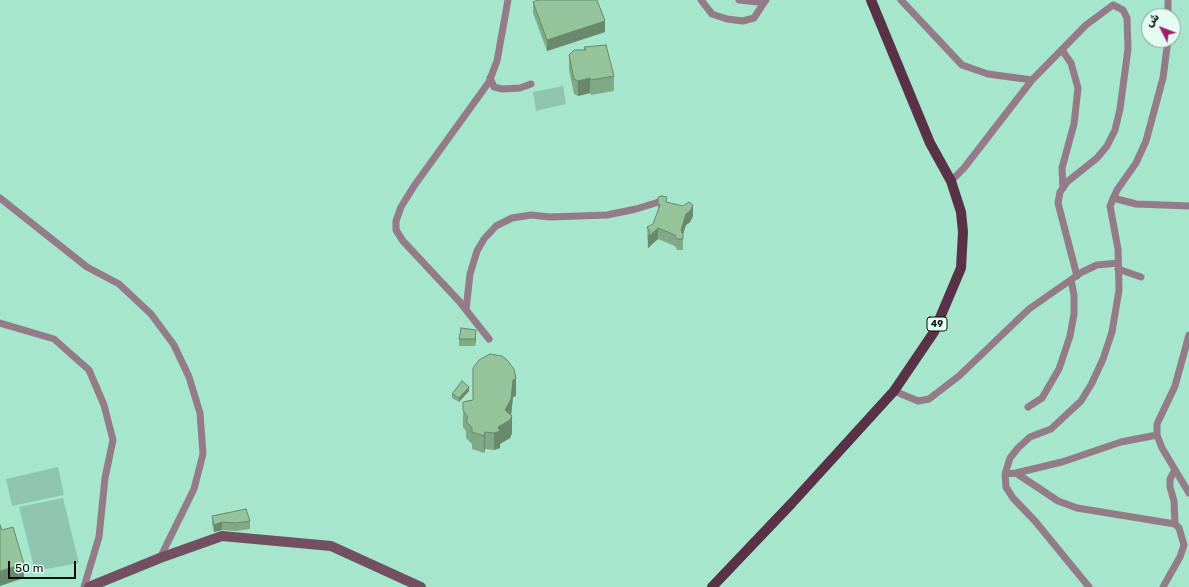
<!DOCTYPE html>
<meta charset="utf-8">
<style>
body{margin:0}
#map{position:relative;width:1189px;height:587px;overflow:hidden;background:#a5e6cc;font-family:Rubik,Cairo,sans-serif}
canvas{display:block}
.north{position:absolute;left:1141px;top:8px;width:40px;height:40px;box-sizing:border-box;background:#e4fdf3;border:1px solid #899e95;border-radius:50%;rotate:312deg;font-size:11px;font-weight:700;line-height:16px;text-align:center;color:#001009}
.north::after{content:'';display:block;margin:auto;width:14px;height:18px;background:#a11f70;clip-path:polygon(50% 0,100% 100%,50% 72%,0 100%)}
.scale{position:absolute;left:8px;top:561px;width:68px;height:18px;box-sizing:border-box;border:2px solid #001009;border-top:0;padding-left:5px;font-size:12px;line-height:14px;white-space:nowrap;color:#001009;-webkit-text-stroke:3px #e4fdf3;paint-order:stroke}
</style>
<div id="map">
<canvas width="1189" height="587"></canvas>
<div class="north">ش</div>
<div class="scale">50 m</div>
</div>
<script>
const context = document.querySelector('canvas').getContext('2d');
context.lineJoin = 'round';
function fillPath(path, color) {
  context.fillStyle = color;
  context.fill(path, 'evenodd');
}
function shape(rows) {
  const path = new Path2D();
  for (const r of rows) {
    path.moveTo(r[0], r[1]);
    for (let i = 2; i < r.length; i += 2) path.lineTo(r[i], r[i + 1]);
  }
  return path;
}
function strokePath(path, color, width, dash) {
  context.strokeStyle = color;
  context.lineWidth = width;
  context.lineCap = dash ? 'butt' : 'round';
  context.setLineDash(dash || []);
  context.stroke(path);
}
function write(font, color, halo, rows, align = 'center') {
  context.font = font + ' Rubik,sans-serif';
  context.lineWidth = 3;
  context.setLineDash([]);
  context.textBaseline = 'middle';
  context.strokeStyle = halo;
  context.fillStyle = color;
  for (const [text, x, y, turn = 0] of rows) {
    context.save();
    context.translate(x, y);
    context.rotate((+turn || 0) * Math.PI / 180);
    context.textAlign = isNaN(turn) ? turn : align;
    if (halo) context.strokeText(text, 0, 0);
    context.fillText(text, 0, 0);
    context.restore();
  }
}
fillPath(shape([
 [563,86,566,104,536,111,533,92],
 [58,467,64,495,12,506,6,479],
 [63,498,79,563,35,571,19,507]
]), '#8fc4af');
strokePath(shape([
 [701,0,712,14,727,19,743,21,754,18,765,1],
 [739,0,758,2,766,0],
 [901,0,962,65,988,74,1032,80],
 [1168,0,1168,16],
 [1062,50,1071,63,1078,88,1074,124,1062,168,1063,188],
 [490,78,494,87,502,89,520,88,531,84],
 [951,181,964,168,1032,80,1086,25,1113,5,1123,10,1127,18,1128,49,1120,109,1115,130,1107,146,1097,158,1067,182,1060,192,1058,203,1077,276],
 [0,198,87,267,119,284,151,314,174,345,189,377,200,413,203,454,194,489,160,558],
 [1113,198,1136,204,1189,206],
 [1118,269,1141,277],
 [466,310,470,274,477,251,484,239,496,226,512,218,531,215,550,217,607,215,636,209,662,201],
 [0,323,54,339,89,370,104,405,113,440,105,478,99,537,84,587],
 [1189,335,1175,386,1157,424,1157,435,1162,448,1189,493],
 [489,339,459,301,403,241,396,230,396,221,401,207,414,186,489,82,497,61,508,0],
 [894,391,918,401,929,399,959,376,1029,309,1082,272,1097,265,1118,263],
 [1028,407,1042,398,1059,369,1070,336,1074,314,1074,295,1071,280],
 [1016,473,1062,462,1121,442,1157,435],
 [1005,474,1016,473,1058,501,1077,508,1175,524,1179,528,1184,545,1180,557,1163,587],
 [1175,524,1174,501,1170,487,1170,479,1175,470],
 [1089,587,1035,521,1013,498,1006,487,1005,474,1010,458,1018,448,1030,437,1051,429,1081,401,1092,383,1103,359,1112,332,1119,290,1118,249,1110,206,1117,190,1136,163,1146,141,1163,78,1168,40]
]), '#937b87', 7);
strokePath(shape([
 [89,587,160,558,222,536,331,546,421,587]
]), '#725061', 10);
strokePath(shape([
 [712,587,792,503,894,391,934,332,961,268,963,232,961,212,951,181,930,143,871,0]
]), '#5a3247', 10);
fillPath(shape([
 [533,2,605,32,547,51,533,13],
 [584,47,614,76,614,91,591,95,590,93,578,96,574,94,569,70,569,55,584,50],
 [658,197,693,216,690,222,686,225,683,234,683,250,677,250,675,246,658,239,648,248,647,227,653,224,658,211],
 [476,338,475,346,459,346,459,339],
 [469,391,459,402,452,398,452,394],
 [516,396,513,397,511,415,512,433,510,438,500,444,500,448,494,450,485,449,484,453,472,449,472,444,466,438,466,431,463,427,463,402,473,400],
 [212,516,250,521,250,529,236,531,222,530,214,532,212,523]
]), '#80a985');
fillPath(shape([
 [605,21,605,32,547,51,547,40],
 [590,78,590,93,578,96,578,81],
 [693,205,693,216,690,222,686,225,681,241,681,230,686,214],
 [658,228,658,239,648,248,648,237],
 [476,330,476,338,475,346,475,339],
 [516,379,516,396,513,397,511,416,512,416,512,433,510,438,500,444,500,448,494,450,494,433,498,427,505,410,513,380],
 [469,387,469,391,459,402,459,398],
 [485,432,485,449,484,453,484,436],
 [222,522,222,530,214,532,214,525],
 [24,564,24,578,0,586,0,571]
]), '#68896c');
const building = shape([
 [538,0,597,0,605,21,547,40,533,2,538,0],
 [606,45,614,76,591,80,590,78,578,81,574,79,569,55,574,50,586,50,584,47,606,45],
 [662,196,667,197,666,202,683,206,689,202,693,205,690,211,686,214,681,230,683,235,683,239,677,239,675,235,658,228,648,237,650,232,647,227,653,224,660,205,658,203,658,197,662,196],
 [461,328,476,330,475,339,459,339,461,328],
 [490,354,502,356,507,360,514,369,516,379,513,380,511,399,505,410,512,416,510,420,498,427,500,431,494,433,485,432,484,436,472,432,472,428,466,421,468,418,463,410,463,402,473,400,473,368,479,360,490,354],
 [462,381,469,387,459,398,452,394,462,381],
 [246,509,250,521,236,523,222,522,214,525,212,516,246,509],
 [0,525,2,530,13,527,24,564,0,571,0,525]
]);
fillPath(building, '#95c49b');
strokePath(building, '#68896c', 1);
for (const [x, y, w] of [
 [937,324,20]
]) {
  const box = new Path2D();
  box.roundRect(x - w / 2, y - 7, w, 14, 3);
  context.fillStyle = '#e4fdf3';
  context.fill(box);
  strokePath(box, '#001009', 1);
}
write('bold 9px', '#001009', null, [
 ["49",937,324]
]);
</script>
